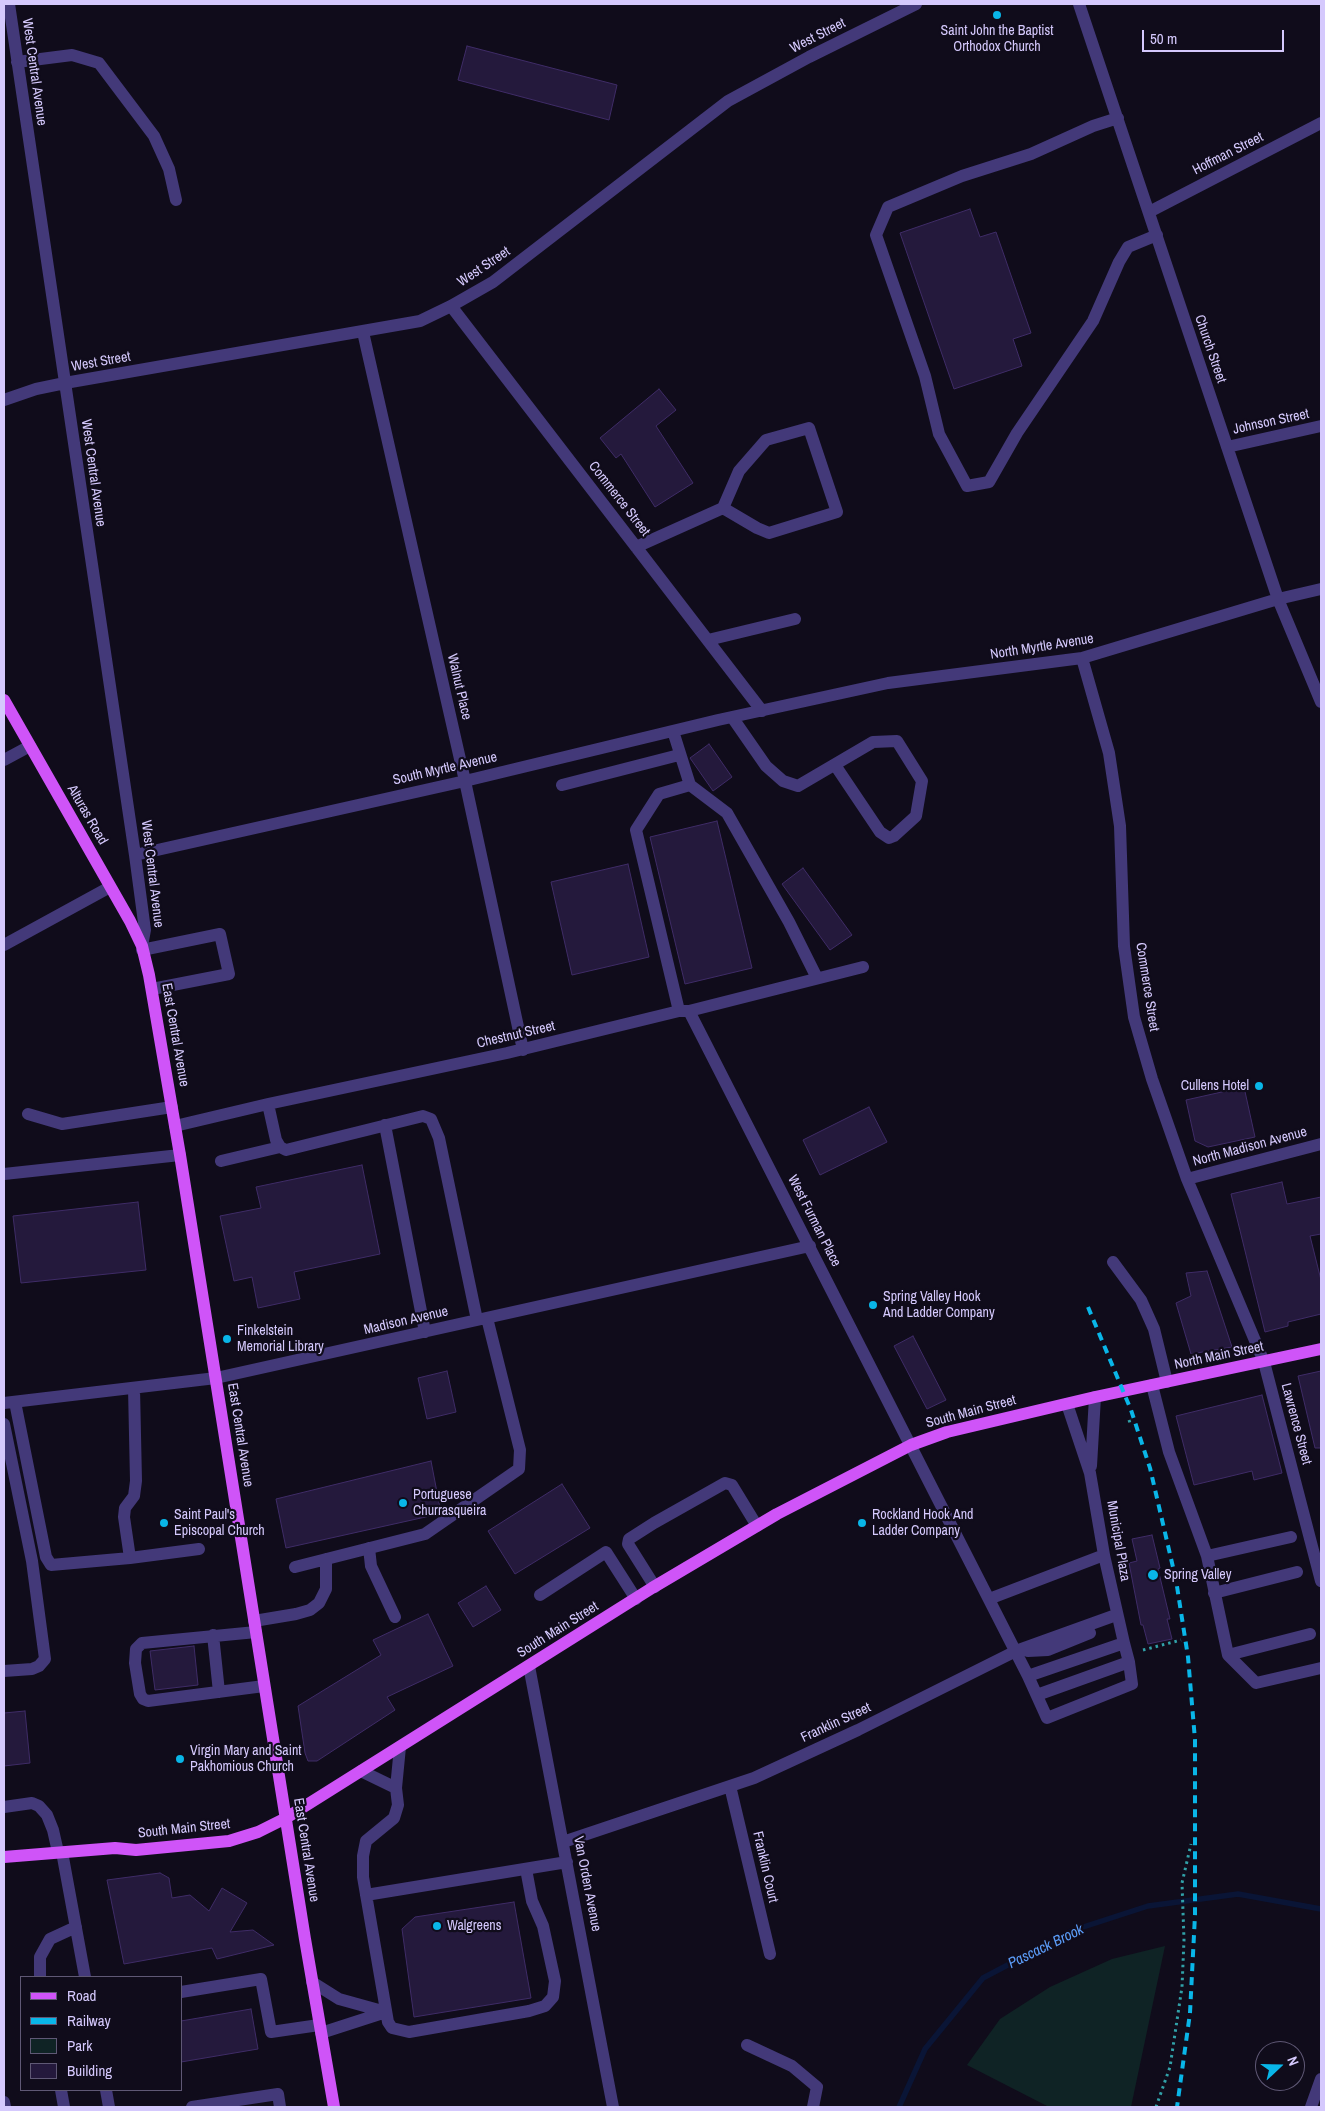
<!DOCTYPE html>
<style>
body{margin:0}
#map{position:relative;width:1325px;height:2111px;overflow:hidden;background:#100c1b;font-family:"Archivo Narrow",sans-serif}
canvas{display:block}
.frame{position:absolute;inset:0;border:5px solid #d5c9fd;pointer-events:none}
.legend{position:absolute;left:20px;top:1976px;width:162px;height:115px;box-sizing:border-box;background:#100c1b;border:1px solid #5f5875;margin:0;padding:6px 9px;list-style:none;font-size:15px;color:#d5c9fd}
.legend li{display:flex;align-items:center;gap:10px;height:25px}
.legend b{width:25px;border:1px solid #5f5875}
.north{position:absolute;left:1255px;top:2041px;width:50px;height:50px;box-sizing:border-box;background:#100c1b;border:1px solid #5f5875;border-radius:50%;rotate:69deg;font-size:14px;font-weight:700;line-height:20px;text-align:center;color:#d5c9fd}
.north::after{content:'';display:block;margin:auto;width:18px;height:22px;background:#09b6e8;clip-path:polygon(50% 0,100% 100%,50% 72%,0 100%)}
.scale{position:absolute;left:1142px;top:30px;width:142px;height:22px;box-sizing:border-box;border:2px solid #d5c9fd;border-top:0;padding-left:6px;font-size:15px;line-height:18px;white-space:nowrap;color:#d5c9fd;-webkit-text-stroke:4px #100c1b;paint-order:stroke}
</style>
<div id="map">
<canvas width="1325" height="2111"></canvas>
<div class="frame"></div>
<ul class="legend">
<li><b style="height:6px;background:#cf54f8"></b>Road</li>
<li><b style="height:6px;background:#09b6e8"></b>Railway</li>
<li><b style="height:14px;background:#0f2325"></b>Park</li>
<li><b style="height:14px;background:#24193c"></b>Building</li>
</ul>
<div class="north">N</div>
<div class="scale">50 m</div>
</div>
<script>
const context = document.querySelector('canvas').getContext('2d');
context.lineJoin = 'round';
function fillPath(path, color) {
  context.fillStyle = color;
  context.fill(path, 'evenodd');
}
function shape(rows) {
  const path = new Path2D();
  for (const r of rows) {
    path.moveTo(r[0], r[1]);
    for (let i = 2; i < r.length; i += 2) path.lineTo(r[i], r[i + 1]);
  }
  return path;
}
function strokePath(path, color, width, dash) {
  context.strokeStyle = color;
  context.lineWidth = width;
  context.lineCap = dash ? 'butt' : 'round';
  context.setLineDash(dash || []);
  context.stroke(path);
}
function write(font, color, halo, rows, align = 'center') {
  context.font = font + ' "Archivo Narrow",sans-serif';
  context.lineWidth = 4.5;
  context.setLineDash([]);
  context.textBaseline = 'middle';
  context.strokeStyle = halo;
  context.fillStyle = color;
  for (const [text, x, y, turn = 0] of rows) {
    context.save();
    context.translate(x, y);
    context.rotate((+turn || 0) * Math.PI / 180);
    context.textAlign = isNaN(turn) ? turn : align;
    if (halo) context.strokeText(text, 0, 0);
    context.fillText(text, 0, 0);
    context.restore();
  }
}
fillPath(shape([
 [1165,1946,1131,2107,1049,2107,967,2065,1000,2019,1050,1987,1112,1959]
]), '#0f2325');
strokePath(shape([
 [899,2107,925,2049,983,1978,1074,1930,1148,1906,1238,1894,1321,1909]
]), '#0a1536', 5.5);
const building = shape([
 [467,46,617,85,609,120,458,80,467,46],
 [970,209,980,237,996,232,1031,333,1013,339,1022,366,954,389,900,233,970,209],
 [659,389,676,410,656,426,693,483,655,507,621,454,616,458,600,438,659,389],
 [709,744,732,777,713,791,690,758,709,744],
 [717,821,752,968,685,984,650,837,717,821],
 [628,864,649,957,572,975,551,882,628,864],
 [803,868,852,935,830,950,782,884,803,868],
 [1244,1087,1255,1137,1208,1147,1195,1141,1186,1100,1244,1087],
 [869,1107,887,1142,820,1175,803,1140,869,1107],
 [362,1165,380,1254,294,1272,300,1299,258,1308,252,1277,234,1281,220,1216,261,1208,256,1187,362,1165],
 [1282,1182,1287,1204,1321,1197,1321,1234,1310,1236,1321,1280,1321,1314,1288,1322,1288,1326,1265,1332,1231,1194,1282,1182],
 [138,1202,146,1270,21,1283,13,1216,138,1202],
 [1207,1271,1232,1347,1191,1354,1176,1303,1191,1296,1186,1273,1207,1271],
 [913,1336,946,1400,927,1409,894,1346,913,1336],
 [447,1371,456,1412,427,1419,418,1378,447,1371],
 [1321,1371,1321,1448,1315,1448,1298,1376,1321,1371],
 [1262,1395,1282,1473,1254,1480,1252,1471,1194,1485,1176,1416,1262,1395],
 [431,1461,441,1513,439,1514,286,1548,276,1499,431,1461],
 [562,1484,590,1528,515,1574,488,1531,562,1484],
 [1152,1535,1160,1568,1158,1569,1170,1619,1167,1619,1172,1639,1148,1644,1143,1625,1141,1625,1129,1563,1137,1561,1132,1539,1152,1535],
 [486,1586,501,1610,473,1627,458,1603,486,1586],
 [428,1614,453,1666,387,1697,395,1710,317,1761,308,1761,305,1753,298,1706,381,1655,373,1640,428,1614],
 [194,1646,198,1685,155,1690,150,1651,194,1646],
 [25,1711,30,1763,4,1766,4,1713,25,1711],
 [160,1873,169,1878,172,1898,190,1895,209,1911,222,1888,247,1903,230,1932,253,1930,274,1945,217,1959,212,1948,124,1964,107,1880,160,1873],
 [514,1902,531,1998,414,2017,402,1929,415,1917,514,1902],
 [251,2009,258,2049,181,2062,181,2021,251,2009]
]);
fillPath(building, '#24193c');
strokePath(building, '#3f2c67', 1);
strokePath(shape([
 [1129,1420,1131,1426],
 [1143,1650,1181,1640],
 [1156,2107,1170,2067,1182,1987,1184,1940,1182,1883,1191,1844]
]), '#31a1a8', 3, [2.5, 4]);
strokePath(shape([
 [9,4,135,855,145,930,142,946],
 [1079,4,1278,599,1321,702],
 [17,62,72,55,99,63,154,136,169,169,176,200],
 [1118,118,1093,126,1031,154,962,176,888,207,876,235,925,376,939,434,967,486,989,482,1017,433,1093,321,1119,262,1128,247,1157,235],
 [1149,212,1321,123],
 [451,306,762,711],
 [363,332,465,781,523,1050],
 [4,400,36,389,65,383,420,321,451,306,493,282,728,101,809,57,916,4],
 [1227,447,1321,426],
 [636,547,723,508,739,471,766,440,809,428,837,512,769,533,757,528,723,508],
 [708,640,795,619],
 [1082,658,1109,753,1120,826,1124,946,1134,1017,1152,1079,1187,1179,1264,1362,1321,1581],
 [732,717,766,766,783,781,798,786,873,742,897,741,922,781,916,816,894,836,889,838,880,832,835,765],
 [673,731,690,785],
 [4,760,30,746],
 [562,785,679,755],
 [135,855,465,781,718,720,888,683,1082,658,1278,599,1321,589],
 [4,945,110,887],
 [142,950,220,934,229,974,152,989],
 [679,1011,636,830,659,794,690,785,727,813,789,922,817,978],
 [689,1011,1028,1676,1124,1643,1104,1555,1090,1473,1067,1404],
 [268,1104,276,1140,280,1147,286,1150,423,1116,431,1119,439,1138,477,1320],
 [28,1114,62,1124,172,1107],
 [385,1125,425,1332],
 [175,1126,268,1104,507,1053,679,1011,689,1011,863,967],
 [221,1161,280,1147],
 [4,1174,180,1155],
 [1187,1179,1321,1144],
 [1113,1262,1141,1300,1154,1329,1167,1382],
 [1152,1385,1169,1452,1207,1556,1228,1655,1310,1634],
 [15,1402,46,1557,51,1565,130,1558,199,1549],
 [4,1403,216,1378,810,1246],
 [4,1424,32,1561,45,1659,39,1666,32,1669,4,1671],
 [1091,1466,1095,1397],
 [369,1548,371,1566,395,1617],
 [1207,1556,1291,1537],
 [130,1558,124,1517,125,1508,134,1496,136,1481,134,1388],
 [295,1567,425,1534,519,1469,520,1450,487,1318],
 [655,1587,628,1544,629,1539,654,1523,725,1483,732,1485,757,1526],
 [1214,1593,1297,1572],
 [540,1595,606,1552,636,1599],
 [989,1599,1104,1555],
 [254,1621,296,1614,310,1610,319,1603,326,1589,326,1559],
 [256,1632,142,1643,136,1649,135,1663,140,1694,143,1699,148,1701,264,1686],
 [213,1635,219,1692],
 [1028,1651,1048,1650,1090,1633],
 [1228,1655,1256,1683,1321,1668],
 [529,1666,613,2107],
 [1028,1676,1047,1718,1132,1684,1129,1662,1124,1643],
 [1037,1695,1129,1662],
 [400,1747,396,1788,398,1805,394,1818,366,1841,363,1856,363,1877,388,2022,392,2028,409,2032,529,2011,545,2006,553,1997,555,1981,543,1926,532,1901,526,1869],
 [361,1771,396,1788],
 [730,1786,770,1954],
 [4,1807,32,1803,39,1806,47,1815,53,1830,58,1852],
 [563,1842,754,1778,858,1730,1016,1651,1116,1615],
 [62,1852,85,1977],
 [366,1895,567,1862],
 [40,1977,40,1957,50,1939,76,1927],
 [312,1982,339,1999,386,2012,321,2033],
 [181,1992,261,1979,271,2032,319,2025],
 [747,2045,792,2066,817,2087,813,2107],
 [61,2090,64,2107],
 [106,2090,109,2107],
 [4,2102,5,2107],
 [192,2107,278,2094,280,2107],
 [1311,2107,1321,2079]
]), '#433979', 12);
strokePath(shape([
 [4,700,130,921,142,946,149,975,180,1155,305,1939,334,2107],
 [4,1857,115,1848,136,1850,229,1841,258,1832,286,1818,652,1588,777,1514,911,1445,947,1432,1095,1397,1321,1349]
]), '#cf54f8', 12);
strokePath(shape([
 [1088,1307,1131,1410,1150,1468,1176,1580,1188,1657,1195,1740,1195,1915,1190,2013,1177,2107]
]), '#09b6e8', 4, [8, 6]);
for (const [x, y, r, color] of [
 [997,15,5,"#09b6e8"],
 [1259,1086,5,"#09b6e8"],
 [873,1305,5,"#09b6e8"],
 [227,1339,5,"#09b6e8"],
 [403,1503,5,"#09b6e8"],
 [164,1523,5,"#09b6e8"],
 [862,1523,5,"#09b6e8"],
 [1153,1575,6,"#09b6e8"],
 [180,1759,5,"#09b6e8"],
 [437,1926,5,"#09b6e8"]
]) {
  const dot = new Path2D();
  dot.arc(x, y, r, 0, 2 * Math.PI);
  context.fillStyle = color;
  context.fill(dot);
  strokePath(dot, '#100c1b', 2);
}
write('14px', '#d5c9fd', '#100c1b', [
 ["Saint John the Baptist",997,31,"center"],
 ["Orthodox Church",997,47,"center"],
 ["Cullens Hotel",1249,1086,"right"],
 ["Spring Valley Hook",883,1297],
 ["And Ladder Company",883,1313],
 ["Finkelstein",237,1331],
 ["Memorial Library",237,1347],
 ["Portuguese",413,1495],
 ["Churrasqueira",413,1511],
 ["Saint Paul's",174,1515],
 ["Episcopal Church",174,1531],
 ["Rockland Hook And",872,1515],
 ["Ladder Company",872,1531],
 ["Spring Valley",1164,1575],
 ["Virgin Mary and Saint",190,1751],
 ["Pakhomious Church",190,1767],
 ["Walgreens",447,1926]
], 'left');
write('14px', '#d5c9fd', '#100c1b', [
 ["West Street",818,36,-27],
 ["West Central Avenue",34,72,82],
 ["Hoffman Street",1228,154,-27],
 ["West Street",484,267,-34],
 ["Church Street",1210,349,71],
 ["West Street",101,362,-10],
 ["Johnson Street",1271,422,-12],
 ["West Central Avenue",93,473,82],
 ["Commerce Street",619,499,52],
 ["North Myrtle Avenue",1042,647,-9],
 ["Walnut Place",459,687,77],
 ["South Myrtle Avenue",445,769,-13],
 ["Alturas Road",87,815,60],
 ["West Central Avenue",152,874,83],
 ["Commerce Street",1147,987,81],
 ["East Central Avenue",175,1035,80],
 ["Chestnut Street",516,1035,-13],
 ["North Madison Avenue",1250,1147,-15],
 ["West Furman Place",814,1221,63],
 ["Madison Avenue",406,1321,-13],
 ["North Main Street",1219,1356,-12],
 ["South Main Street",971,1412,-15],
 ["Lawrence Street",1296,1424,75],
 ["East Central Avenue",240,1435,81],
 ["Municipal Plaza",1118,1541,80],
 ["South Main Street",558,1630,-32],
 ["Franklin Street",836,1723,-25],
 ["South Main Street",184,1829,-6],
 ["East Central Avenue",306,1850,81],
 ["Franklin Court",765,1867,77],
 ["Van Orden Avenue",587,1884,79]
]);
write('italic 15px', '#5b9cf8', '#100c1b', [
 ["Pascack Brook",1046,1947,-26]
]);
</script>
